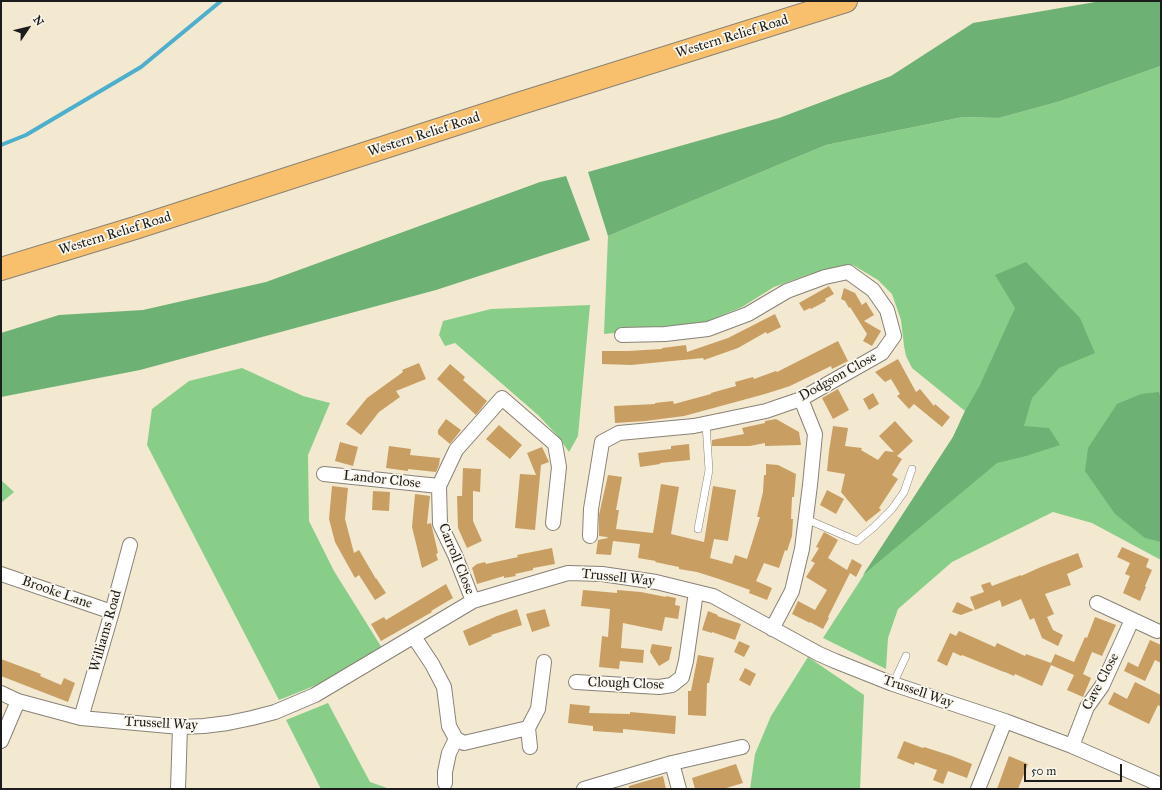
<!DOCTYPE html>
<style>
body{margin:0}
#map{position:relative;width:1162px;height:790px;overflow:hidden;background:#f3e9d0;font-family:"IM FELL Great Primer",serif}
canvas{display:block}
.frame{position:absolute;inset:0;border:2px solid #1c1c1c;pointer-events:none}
.north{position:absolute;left:8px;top:8px;width:40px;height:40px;-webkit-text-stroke:3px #fbf7ec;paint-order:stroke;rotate:55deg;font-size:11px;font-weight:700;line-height:16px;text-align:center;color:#1c1c1c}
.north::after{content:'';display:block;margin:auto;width:14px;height:18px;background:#1c1c1c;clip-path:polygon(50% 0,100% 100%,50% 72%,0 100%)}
.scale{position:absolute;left:1024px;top:764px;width:98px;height:18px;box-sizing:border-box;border:2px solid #1c1c1c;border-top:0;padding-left:5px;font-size:12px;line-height:14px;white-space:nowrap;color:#1c1c1c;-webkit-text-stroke:3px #fbf7ec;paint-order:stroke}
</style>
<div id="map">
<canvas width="1162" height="790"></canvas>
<div class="frame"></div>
<div class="north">N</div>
<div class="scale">50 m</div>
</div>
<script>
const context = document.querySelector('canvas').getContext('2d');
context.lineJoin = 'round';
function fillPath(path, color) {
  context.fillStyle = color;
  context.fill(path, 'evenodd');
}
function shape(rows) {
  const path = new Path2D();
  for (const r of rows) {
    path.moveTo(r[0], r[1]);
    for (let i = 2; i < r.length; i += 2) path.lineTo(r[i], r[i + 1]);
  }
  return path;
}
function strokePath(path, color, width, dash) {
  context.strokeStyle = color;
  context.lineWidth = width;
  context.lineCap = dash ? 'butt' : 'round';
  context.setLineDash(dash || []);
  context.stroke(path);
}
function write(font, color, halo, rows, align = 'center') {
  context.font = font + ' "IM FELL Great Primer",serif';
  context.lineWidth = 3.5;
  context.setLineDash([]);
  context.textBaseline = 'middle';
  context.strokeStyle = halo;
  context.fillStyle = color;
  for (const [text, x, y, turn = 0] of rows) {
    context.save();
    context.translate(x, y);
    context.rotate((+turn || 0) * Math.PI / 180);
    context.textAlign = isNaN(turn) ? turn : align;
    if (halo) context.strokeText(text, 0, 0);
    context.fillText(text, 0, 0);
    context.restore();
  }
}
fillPath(shape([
 [1161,66,1161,560,1092,523,1053,512,952,562,898,609,888,638,886,669,823,638,953,437,965,411,912,368,906,356,904,346,901,320,892,294,878,280,853,265,810,274,774,287,742,307,701,324,604,334,608,236,826,145,963,117,999,118,1061,101],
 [590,305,578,436,569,452,557,435,538,415,455,343,445,346,439,335,443,321,491,309],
 [242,368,303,396,330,403,308,455,309,521,334,571,382,648,319,684,279,700,147,445,152,409,189,381],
 [1,480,14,492,1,503],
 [808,657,864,695,860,789,750,789,755,754,771,716],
 [328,703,370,782,390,789,321,789,286,720]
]), '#88ce88');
fillPath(shape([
 [1101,1,1161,1,1161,66,1061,101,999,118,963,117,826,145,608,236,588,172,779,118,891,76,973,23],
 [566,176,590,240,436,290,140,370,1,397,1,333,59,315,143,310,266,282,540,182],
 [1026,262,1080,318,1095,353,1059,368,1032,398,1024,426,1049,428,1060,445,1026,456,997,463,863,575,953,437,965,411,979,387,1015,308,995,275],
 [1159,392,1161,400,1161,542,1145,538,1115,514,1085,471,1088,448,1117,404,1141,394]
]), '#6eb174');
strokePath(shape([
 [1,145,26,135,141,67,221,1]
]), '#4eafcd', 4);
fillPath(shape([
 [829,286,834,294,825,299,826,301,811,309,810,308,804,311,799,303],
 [844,288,855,293,862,305,866,302,874,315,864,321,881,331,872,346,863,341,867,334,850,307,849,308,845,301,841,299],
 [775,314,781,327,767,334,766,332,738,348,704,360,703,358,631,365,602,364,602,351,628,351,662,349,662,348,686,345,687,352,728,338],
 [838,341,848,361,832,369,831,366,790,386,765,394,684,416,645,421,615,423,614,406,655,404,655,403,673,401,674,404,711,394,711,393,736,386,735,382,753,377,754,379,776,371,777,372],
 [898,359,916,392,920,389,934,406,935,404,950,417,942,427,914,404,909,409,897,396,900,394,891,379,885,382,875,372],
 [419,363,426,379,396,391,400,397,379,412,361,435,346,424,367,398,403,372,402,370],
 [450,364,465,377,463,380,487,401,476,415,437,379],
 [838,389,849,410,833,419,822,398],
 [873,393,879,404,869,410,863,399],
 [446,419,461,430,450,444,438,434,438,430],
 [776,419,799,432,801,445,765,446,765,443,750,446,712,446,712,440,744,434,742,428,765,423,765,421],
 [895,421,913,441,897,456,902,459,892,475,898,479,879,508,881,510,866,522,841,492,845,474,827,471,829,451,833,426,848,428,845,446,862,448,861,450,878,460,885,451,894,452,879,436],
 [499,425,522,445,510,459,486,439],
 [340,442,358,447,353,466,335,461],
 [689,444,690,460,660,463,660,464,640,467,638,453,671,449,671,446],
 [389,446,411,449,410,455,440,458,439,465,436,472,408,469,408,471,386,468],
 [542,447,549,462,541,465,535,530,515,528,520,474,536,475,527,453],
 [766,464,778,465,796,474,794,497,792,497,791,519,793,519,792,536,787,551,785,550,779,568,764,563,756,581,772,588,767,600,749,593,750,590,719,579,697,572,679,569,679,567,655,562,656,561,638,558,640,544,613,541,611,555,596,554,598,540,608,538,607,537,599,536,599,515,608,475,622,477,616,510,619,510,616,529,653,533,661,484,679,487,671,534,704,542,713,486,736,490,728,541,714,539,710,558,732,564,735,555,747,559,760,517,757,517,763,492,764,475,766,475],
 [463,468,481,469,480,492,473,491,473,521,482,541,467,548,458,528,457,496,462,496],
 [332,486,348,488,345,519,354,553,359,550,376,579,376,578,386,593,375,600,359,575,355,578,335,542,329,519],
 [827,490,844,499,836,514,820,505],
 [373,491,390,492,389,511,372,510],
 [415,494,430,496,427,524,431,523,438,553,436,554,438,560,422,568,412,527],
 [824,532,838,540,828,558,847,570,852,559,862,565,856,577,850,573,828,617,829,618,823,629,810,622,810,623,792,614,798,601,815,610,827,590,806,577,815,563,811,561,819,548,816,547],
 [1122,547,1149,559,1146,567,1152,570,1145,586,1146,587,1140,601,1123,593,1130,576,1125,574,1130,563,1117,557],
 [552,548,555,564,533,568,533,570,515,574,516,576,504,578,504,576,477,584,472,568,477,564,485,562,486,564,518,557,517,555],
 [1078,553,1083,567,1067,574,1071,585,1045,594,1054,614,1047,617,1053,630,1063,635,1058,646,1042,638,1034,618,1030,620,1021,599,1002,607,1000,600,975,610,970,597,984,592,981,585,990,582,992,586,1021,575,1021,576,1041,567],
 [446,584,453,598,431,611,432,612,381,641,371,624,384,617,386,620],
 [583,590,617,593,617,590,641,592,666,597,666,596,676,598,675,605,680,606,678,619,665,617,662,631,623,623,621,648,644,650,643,663,620,661,619,669,599,667,602,636,608,637,610,609,581,606],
 [957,602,974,610,961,615,952,612],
 [517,609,522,625,491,635,492,636,469,646,463,631,497,616],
 [545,609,550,626,532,632,526,614],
 [708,611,718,615,717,616,741,624,735,640,712,632,712,633,702,630],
 [1095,617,1116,625,1102,656,1092,652,1083,674,1091,678,1083,697,1067,690,1074,675,1051,665,1042,686,1015,674,1014,676,1005,672,1004,672,962,655,961,656,953,652,947,666,937,661,950,633,956,636,959,631,995,647,997,643,1025,656,1026,654,1051,663,1055,654,1074,662,1085,637,1087,638],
 [1150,640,1161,645,1161,663,1155,660,1145,681,1124,671,1128,662,1138,667],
 [739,641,750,646,744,657,734,652],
 [652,644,672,647,669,660,659,666,650,652],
 [698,655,714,658,709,683,707,683,706,716,688,715,688,691,691,691],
 [1,659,41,674,40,676,61,685,64,678,75,683,68,702,1,676],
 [745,668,756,674,750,686,739,680],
 [1135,682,1161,695,1161,707,1158,705,1149,724,1108,704,1114,692,1127,699],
 [570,704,590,706,589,713,630,714,630,712,676,716,675,734,623,729,623,733,593,731,593,726,568,723],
 [904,741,923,748,924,747,952,756,972,764,967,778,948,771,943,784,933,780,937,770,915,762,914,765,897,758],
 [1009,756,1028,764,1018,789,997,789],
 [736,764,743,783,723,789,695,789,692,778],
 [663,776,666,789,629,789,629,786]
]), '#c89e63');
const service = shape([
 [806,519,857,541,874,527,892,509,904,492,912,469],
 [698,529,709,470,706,424],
 [893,684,906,656]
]);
const minor = shape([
 [324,474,439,486],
 [590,536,591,509,602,442,619,433,694,426,766,411,801,399,882,353,894,336,887,310,873,290,848,272,825,277,787,291,748,314,708,329,665,334,622,335],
 [1,574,112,612],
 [473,601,455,555,440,524,439,486,456,450,502,398,555,444,559,467,553,523],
 [1097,603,1157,631],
 [772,629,792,591,802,549,810,485,815,434,801,399],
 [414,637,432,664,444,687,449,726,456,739,464,743,528,728],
 [576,682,659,687,672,685,682,677,686,661,696,592],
 [1,693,18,701,81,718,180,727,204,726,228,723,252,718,275,712,315,695,473,601,568,573,602,574,656,582,713,596,819,654,835,661,893,684,1005,721,1072,746,1161,785],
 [81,718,112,612,130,545],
 [1,741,18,701],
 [1072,746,1087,707,1102,686,1132,620],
 [530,747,528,728,538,709,544,662],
 [672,763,742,747],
 [445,783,445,772,449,753,456,739],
 [178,789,180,727],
 [584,789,672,763,679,789],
 [978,789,1005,721]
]);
const trunk = shape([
 [1,269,135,228,518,104,846,1]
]);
strokePath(service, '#888276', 8);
strokePath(minor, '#888276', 16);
strokePath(trunk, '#888276', 24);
strokePath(service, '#fff', 7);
strokePath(minor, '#fff', 14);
strokePath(trunk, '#f8bf6c', 22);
write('14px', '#1c1c1c', '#fbf7ec', [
 ["Western Relief Road",732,37,-17],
 ["Western Relief Road",424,135,-18],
 ["Western Relief Road",115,234,-17],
 ["Dodgson Close",838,377,-29],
 ["Landor Close",382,480,6],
 ["Carroll Close",456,559,68],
 ["Trussell Way",618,578,6],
 ["Brooke Lane",57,593,19],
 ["Williams Road",106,631,-74],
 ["Cave Close",1101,682,-62],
 ["Clough Close",626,684,2],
 ["Trussell Way",918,692,19],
 ["Trussell Way",161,724,3]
]);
</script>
